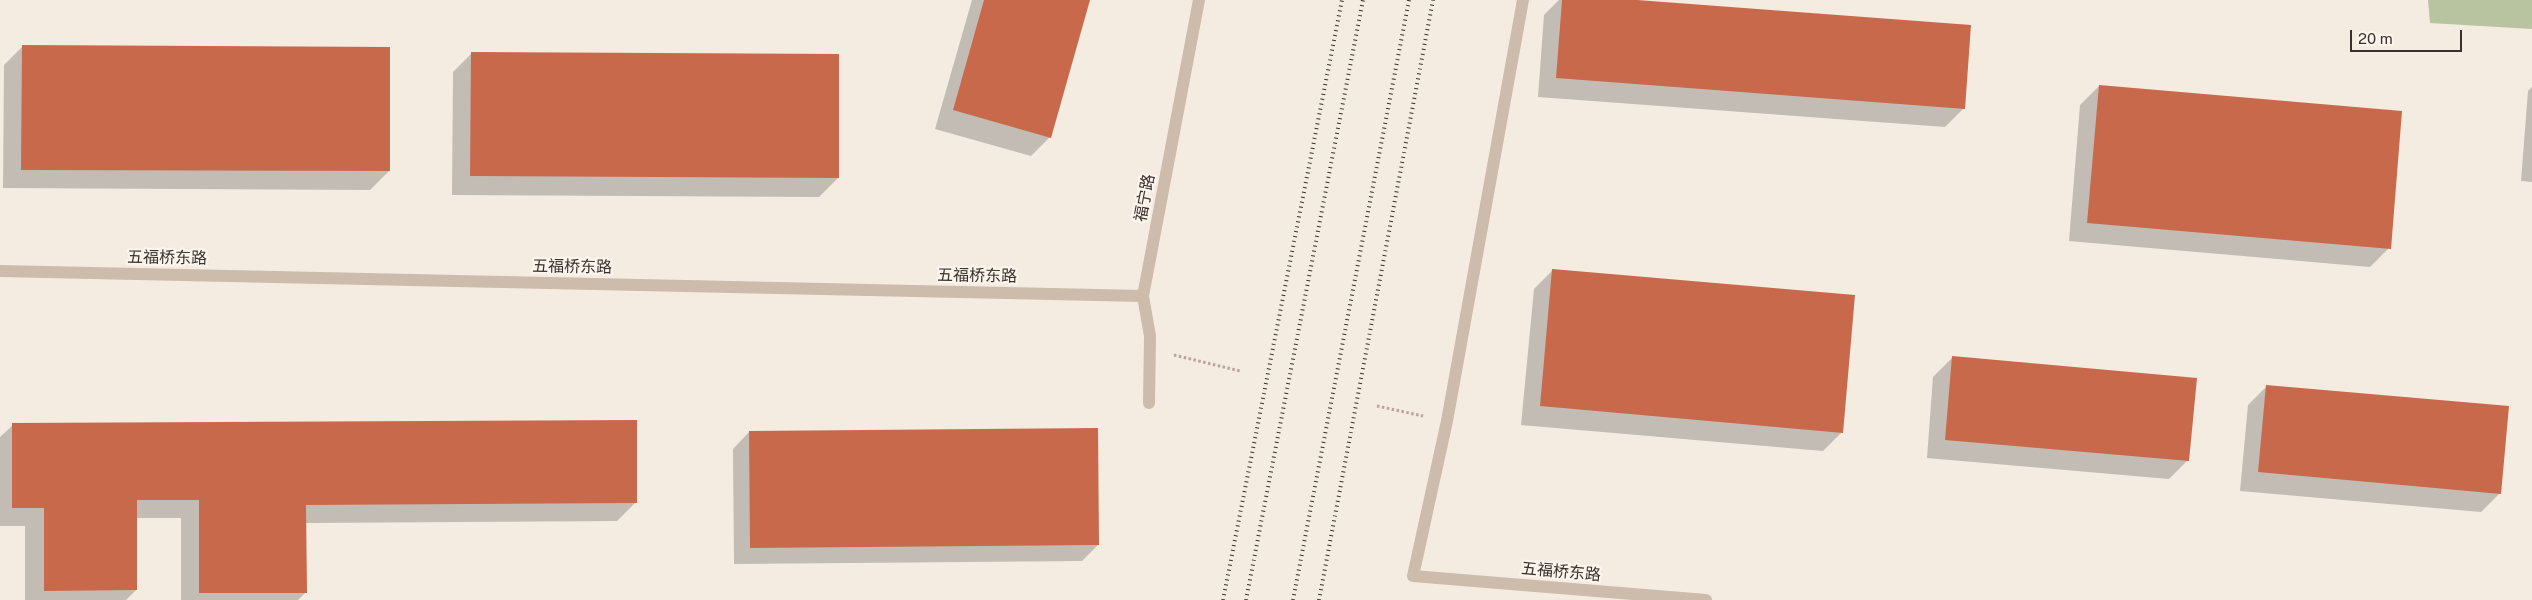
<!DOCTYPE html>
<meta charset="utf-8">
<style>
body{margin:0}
#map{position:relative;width:2532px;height:600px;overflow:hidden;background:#f4ebe1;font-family:"Public Sans",sans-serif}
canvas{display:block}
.scale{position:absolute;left:2350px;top:30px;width:112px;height:22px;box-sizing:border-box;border:2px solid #3b302b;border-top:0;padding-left:6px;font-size:15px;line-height:18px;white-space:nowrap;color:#3b302b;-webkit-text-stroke:4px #fbf5ee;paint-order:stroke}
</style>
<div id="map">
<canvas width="2532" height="600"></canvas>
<div class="scale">20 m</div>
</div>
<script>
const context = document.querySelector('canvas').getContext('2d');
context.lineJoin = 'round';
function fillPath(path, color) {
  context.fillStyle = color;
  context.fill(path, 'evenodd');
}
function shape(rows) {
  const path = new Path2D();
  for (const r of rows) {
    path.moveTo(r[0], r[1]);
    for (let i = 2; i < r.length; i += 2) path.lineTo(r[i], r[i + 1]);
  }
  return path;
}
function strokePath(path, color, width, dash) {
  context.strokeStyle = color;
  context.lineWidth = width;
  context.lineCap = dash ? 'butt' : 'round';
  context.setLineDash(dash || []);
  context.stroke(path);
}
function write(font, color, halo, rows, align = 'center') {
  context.font = font + ' "Public Sans","Noto Sans SC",sans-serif';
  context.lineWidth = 4.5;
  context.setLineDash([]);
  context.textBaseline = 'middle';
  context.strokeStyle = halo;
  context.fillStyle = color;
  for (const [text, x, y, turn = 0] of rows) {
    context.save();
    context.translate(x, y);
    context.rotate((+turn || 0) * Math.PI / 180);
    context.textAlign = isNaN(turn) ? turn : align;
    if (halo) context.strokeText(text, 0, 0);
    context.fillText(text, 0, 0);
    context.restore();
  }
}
fillPath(shape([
 [2428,0,2532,0,2532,29,2430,23]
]), '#b8c4a0');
fillPath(shape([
 [972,0,1088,0,1050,137,1031,156,935,129],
 [1559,0,1620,0,1964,108,1945,127,1538,97,1544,15],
 [23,46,389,171,370,190,3,188,4,65],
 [472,53,838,178,819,197,452,195,453,72],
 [2099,86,2389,248,2370,267,2069,241,2080,105],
 [2532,87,2532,182,2521,181,2528,91],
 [1553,270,1842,432,1823,451,1521,425,1534,289],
 [1952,358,2188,460,2169,479,1927,458,1933,377],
 [2267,386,2500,493,2481,512,2240,491,2248,405],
 [13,425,636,502,617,521,305,523,306,592,298,600,181,600,181,518,135,518,136,590,126,600,25,600,25,526,0,526,0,437],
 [749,432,1098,545,1082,561,734,564,733,449]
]), '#0003');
fillPath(shape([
 [984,0,1090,0,1051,138,953,110],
 [1562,0,1637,0,1971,25,1965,109,1556,78],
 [22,45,390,47,390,171,21,170],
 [471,52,839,54,839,178,470,176],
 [2099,85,2402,111,2391,249,2087,223],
 [1552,269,1855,295,1843,433,1540,406],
 [1952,356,2197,378,2189,461,1945,440],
 [2266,385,2509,406,2501,494,2258,472],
 [637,420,637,503,306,505,307,593,199,593,199,500,137,500,137,590,44,591,44,508,12,508,12,423],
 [1098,428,1099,545,750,548,749,431]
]), '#c8694b');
strokePath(shape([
 [1174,355,1240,371],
 [1377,406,1423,416]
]), '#b9a596', 3, [2.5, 2.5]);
strokePath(shape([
 [1523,0,1447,421,1413,576,1706,600],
 [0,271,1143,296],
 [1149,403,1150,336,1143,296,1199,0]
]), '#cdbbac', 12);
strokePath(shape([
 [1223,600,1342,0],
 [1246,600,1363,0],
 [1293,600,1409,0],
 [1319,600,1433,0]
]), '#3b302b', 4, [1, 4]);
write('16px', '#3b302b', '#fbf5ee', [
 ["福宁路",1145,198,-79],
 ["五福桥东路",167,258,1],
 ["五福桥东路",572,267,1],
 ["五福桥东路",977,276,1],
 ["五福桥东路",1561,572,5]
]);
</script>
